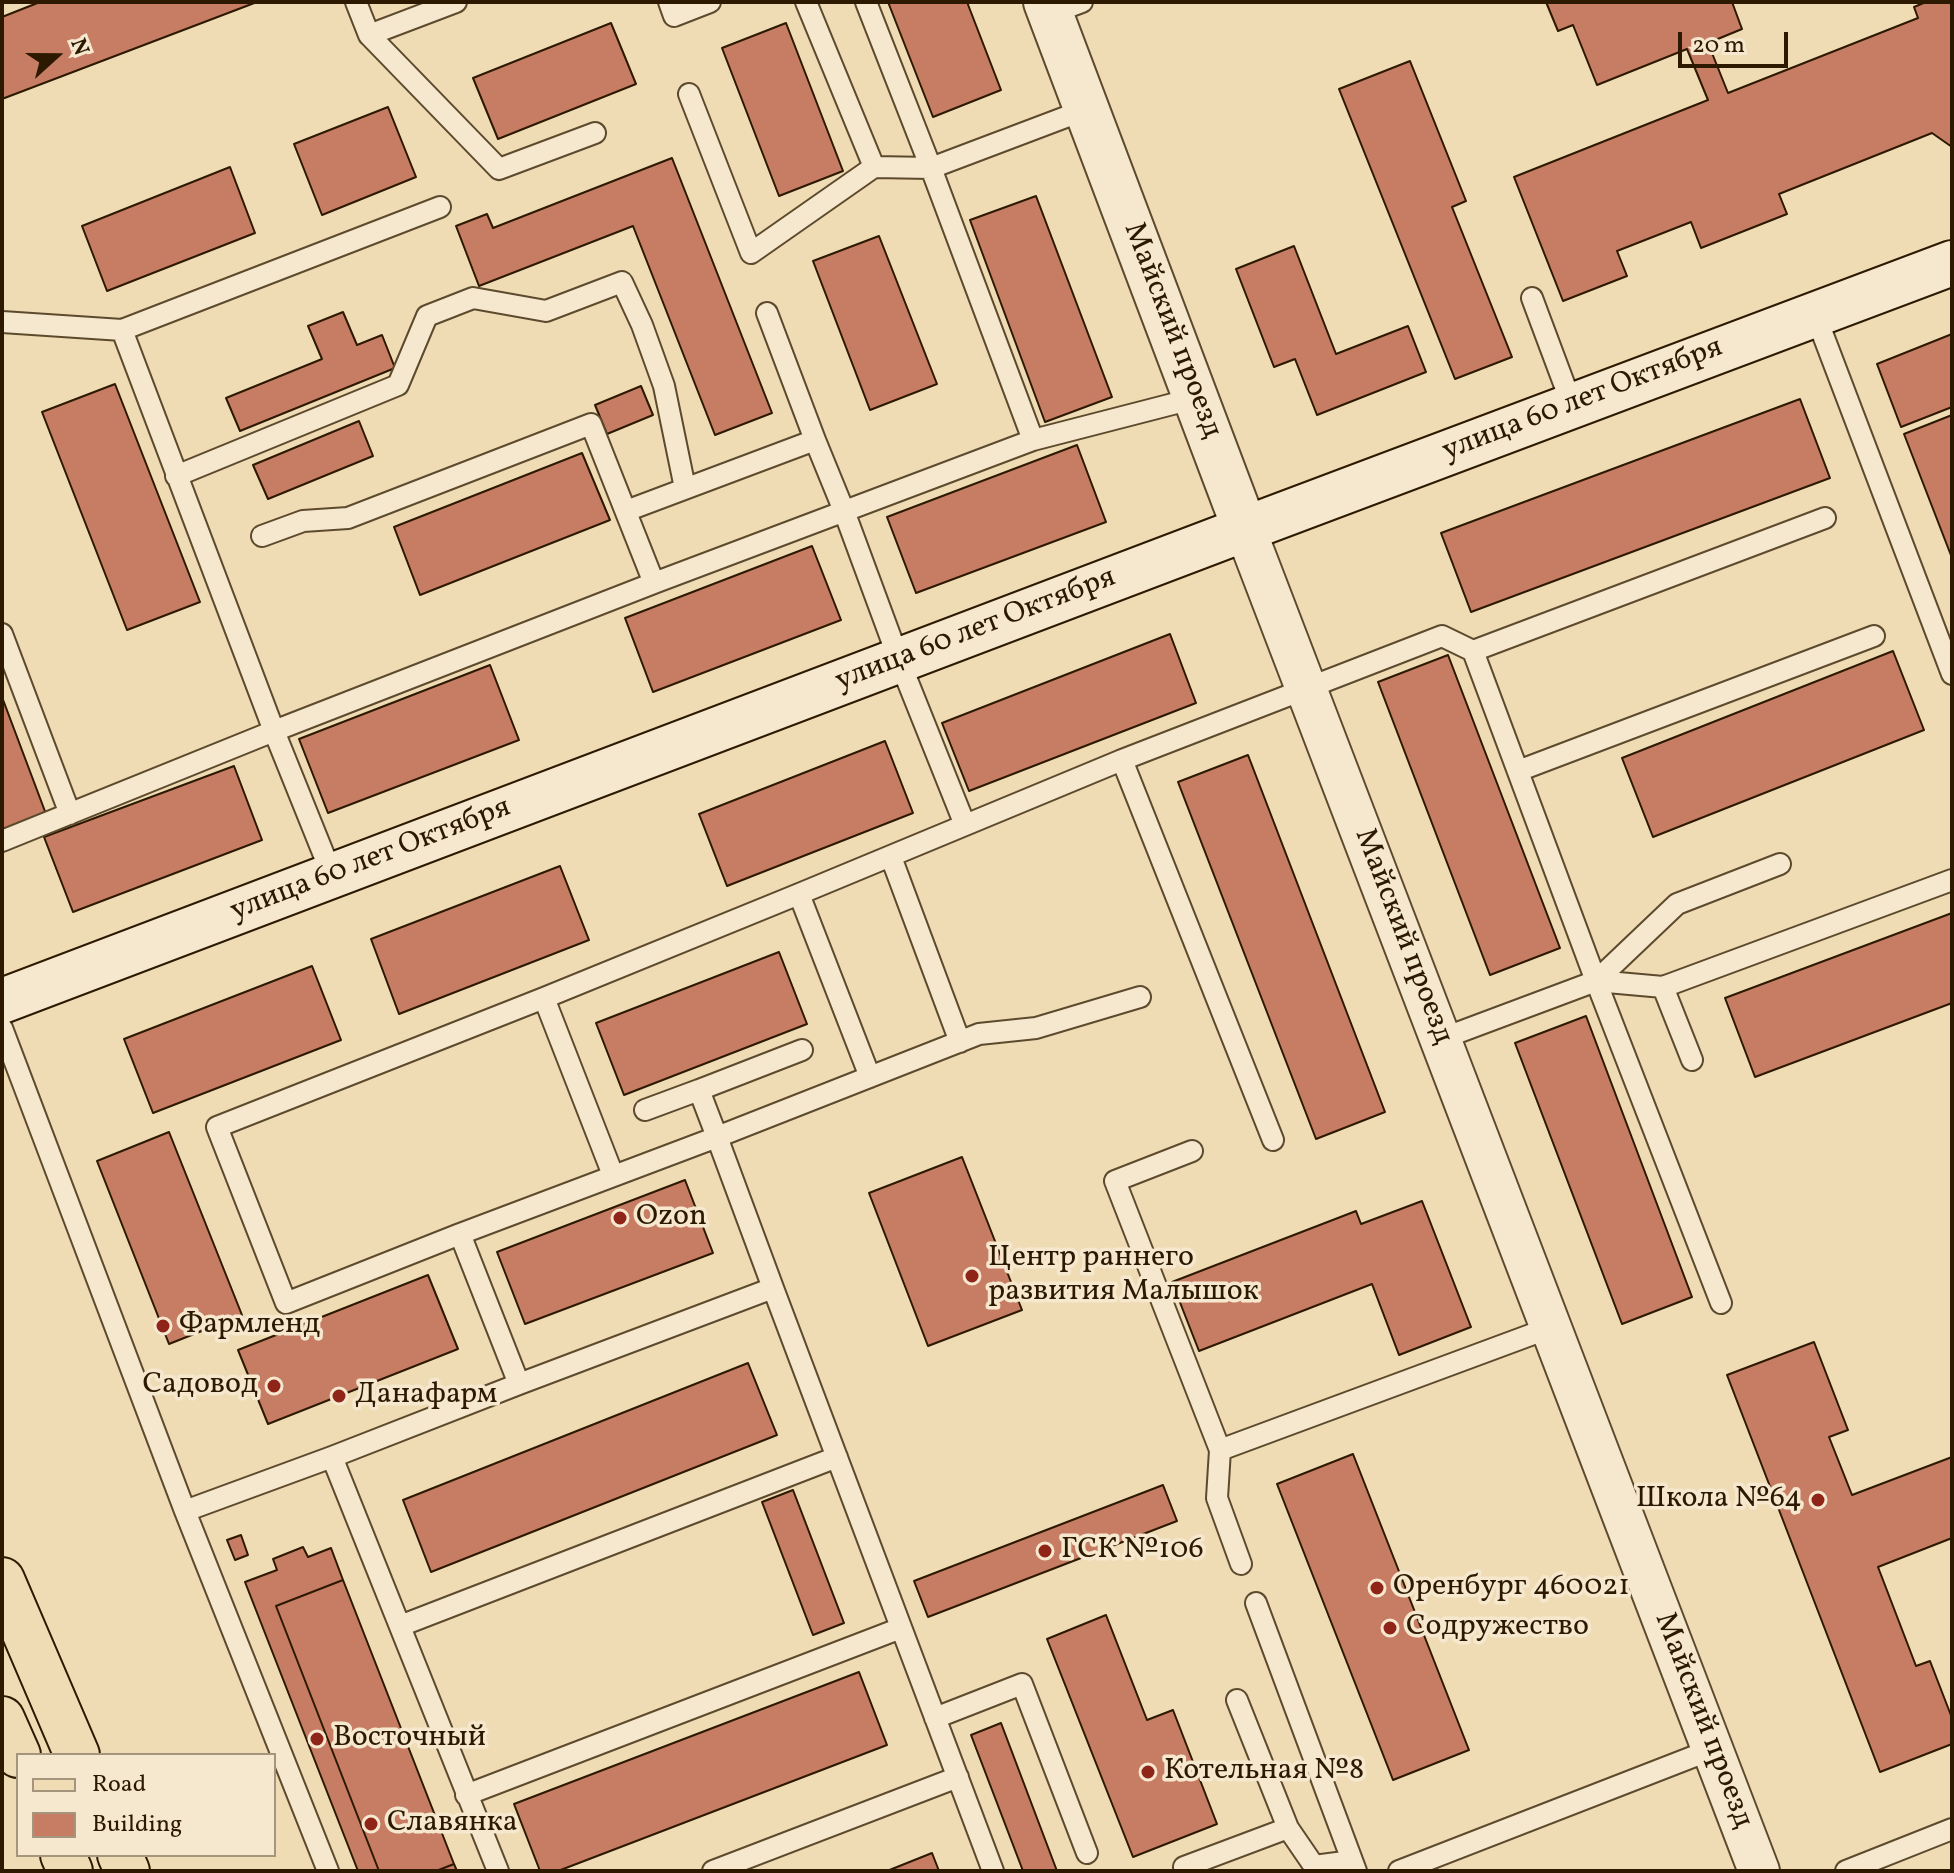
<!DOCTYPE html>
<meta charset="utf-8">
<style>
body{margin:0}
#map{position:relative;width:1954px;height:1873px;overflow:hidden;background:#efdcb5;font-family:Vollkorn,serif}
canvas{display:block}
.frame{position:absolute;inset:0;border:4px solid #2c1900;pointer-events:none}
.legend{position:absolute;left:16px;top:1753px;width:260px;height:104px;box-sizing:border-box;background:#f5e8cf;border:2px solid #a5957c;margin:0;padding:10px 14px;list-style:none;font-size:24px;color:#2c1900}
.legend li{display:flex;align-items:center;gap:16px;height:40px}
.legend b{width:40px;border:2px solid #a5957c}
.north{position:absolute;left:16px;top:16px;width:80px;height:80px;-webkit-text-stroke:6px #f5e8cf;paint-order:stroke;rotate:69deg;font-size:22px;font-weight:700;line-height:32px;text-align:center;color:#2c1900}
.north::after{content:'';display:block;margin:auto;width:28px;height:36px;background:#2c1900;clip-path:polygon(50% 0,100% 100%,50% 72%,0 100%)}
.scale{position:absolute;left:1678px;top:32px;width:110px;height:36px;box-sizing:border-box;border:4px solid #2c1900;border-top:0;padding-left:10px;font-size:24px;line-height:28px;white-space:nowrap;color:#2c1900;-webkit-text-stroke:6px #f5e8cf;paint-order:stroke}
</style>
<div id="map">
<canvas width="1954" height="1873"></canvas>
<div class="frame"></div>
<ul class="legend">
<li><b style="height:10px;background:#efdcb5"></b>Road</li>
<li><b style="height:22px;background:#c77c64"></b>Building</li>
</ul>
<div class="north">N</div>
<div class="scale">20 m</div>
</div>
<script>
const context = document.querySelector('canvas').getContext('2d');
context.lineJoin = 'round';
function fillPath(path, color) {
  context.fillStyle = color;
  context.fill(path, 'evenodd');
}
function shape(rows) {
  const path = new Path2D();
  for (const r of rows) {
    path.moveTo(r[0], r[1]);
    for (let i = 2; i < r.length; i += 2) path.lineTo(r[i], r[i + 1]);
  }
  return path;
}
function strokePath(path, color, width, dash) {
  context.strokeStyle = color;
  context.lineWidth = width;
  context.lineCap = dash ? 'butt' : 'round';
  context.setLineDash(dash || []);
  context.stroke(path);
}
function write(font, color, halo, rows, align = 'center') {
  context.font = font + ' Vollkorn,serif';
  context.lineWidth = 7;
  context.setLineDash([]);
  context.textBaseline = 'middle';
  context.strokeStyle = halo;
  context.fillStyle = color;
  for (const [text, x, y, turn = 0] of rows) {
    context.save();
    context.translate(x, y);
    context.rotate((+turn || 0) * Math.PI / 180);
    context.textAlign = isNaN(turn) ? turn : align;
    if (halo) context.strokeText(text, 0, 0);
    context.fillText(text, 0, 0);
    context.restore();
  }
}
const building = shape([
 [40,2,257,2,2,99,2,17,40,2],
 [888,2,967,2,1001,90,933,117,888,2],
 [1546,2,1732,2,1742,29,1708,43,1728,93,1918,18,1914,7,1926,2,1952,2,1952,147,1932,133,1779,194,1787,214,1701,248,1691,222,1617,251,1627,276,1563,301,1514,177,1708,100,1687,49,1597,85,1573,25,1558,31,1546,2],
 [611,23,636,84,498,139,473,78,611,23],
 [786,23,843,171,779,196,722,48,786,23],
 [1410,61,1466,201,1452,207,1512,357,1455,379,1339,89,1410,61],
 [388,107,416,177,322,215,294,144,388,107],
 [672,158,772,413,715,435,633,226,479,286,456,226,487,214,493,228,672,158],
 [230,167,255,233,107,291,82,226,230,167],
 [1036,196,1112,397,1045,422,970,220,1036,196],
 [879,236,937,384,870,410,813,261,879,236],
 [1294,246,1336,354,1408,326,1426,372,1317,415,1295,359,1274,367,1236,269,1294,246],
 [343,312,357,345,382,335,395,368,240,431,226,398,322,359,308,326,343,312],
 [1952,334,1952,407,1901,427,1877,364,1952,334],
 [115,384,200,602,127,630,42,412,115,384],
 [641,386,653,415,607,434,595,405,641,386],
 [1800,399,1830,478,1471,612,1441,533,1800,399],
 [1952,415,1952,558,1904,434,1952,415],
 [359,421,373,456,268,499,253,465,359,421],
 [1077,445,1106,522,916,593,887,517,1077,445],
 [582,453,610,520,420,595,394,527,582,453],
 [812,546,841,620,653,692,625,618,812,546],
 [1170,634,1196,703,969,791,942,723,1170,634],
 [1893,651,1924,730,1653,837,1622,758,1893,651],
 [1448,655,1560,948,1490,975,1378,682,1448,655],
 [490,665,519,740,328,813,299,739,490,665],
 [2,697,46,814,2,831,2,697],
 [885,741,913,813,727,886,699,814,885,741],
 [1248,755,1385,1112,1316,1139,1178,782,1248,755],
 [234,766,262,840,73,912,44,837,234,766],
 [560,866,589,940,399,1014,371,939,560,866],
 [1952,913,1952,1003,1755,1077,1725,998,1952,913],
 [779,952,807,1024,624,1095,596,1023,779,952],
 [312,966,341,1040,153,1113,124,1039,312,966],
 [1586,1016,1692,1297,1622,1324,1515,1043,1586,1016],
 [169,1132,242,1315,169,1344,97,1161,169,1132],
 [962,1157,1022,1310,928,1346,869,1193,962,1157],
 [685,1180,713,1253,525,1324,497,1252,685,1180],
 [1422,1201,1471,1327,1399,1355,1372,1284,1199,1351,1172,1282,1356,1211,1361,1224,1422,1201],
 [428,1275,458,1349,268,1424,238,1350,428,1275],
 [1814,1342,1848,1430,1829,1437,1852,1495,1952,1457,1952,1538,1878,1567,1916,1666,1930,1661,1952,1718,1952,1744,1880,1772,1727,1375,1814,1342],
 [748,1363,777,1435,431,1572,403,1500,748,1363],
 [1353,1454,1469,1750,1393,1780,1277,1484,1353,1454],
 [1163,1485,1177,1521,928,1617,914,1581,1163,1485],
 [793,1490,844,1623,813,1635,762,1502,793,1490],
 [241,1535,248,1555,235,1560,227,1540,241,1535],
 [303,1547,308,1557,331,1548,343,1580,276,1606,379,1871,358,1871,245,1582,277,1570,273,1559,303,1547],
 [343,1580,454,1864,436,1871,379,1871,276,1606,343,1580],
 [1106,1615,1147,1720,1173,1710,1217,1824,1133,1857,1047,1639,1106,1615],
 [859,1672,887,1745,558,1871,540,1871,514,1804,859,1672],
 [1001,1723,1057,1871,1023,1871,971,1735,1001,1723],
 [932,1853,939,1871,887,1871,932,1853],
 [454,1864,457,1871,436,1871,454,1864]
]);
fillPath(building, '#c77c64');
strokePath(building, '#2c1900', 2);
const service = shape([
 [356,2,369,35,456,2],
 [669,2,674,16,710,2],
 [806,2,874,167],
 [1050,14,1082,2],
 [369,35,499,169,595,133],
 [689,94,751,253,874,167,931,168,866,2],
 [1087,109,931,168,1033,440,1196,398],
 [1532,298,1572,405],
 [767,313,815,440,844,511,899,660,965,825],
 [1815,314,1952,674],
 [2,322,122,330,274,731,2,841],
 [122,330,440,207],
 [176,476,398,385,427,316,473,298,546,311,622,282,642,325,664,386,685,488],
 [626,511,815,440],
 [1825,518,1473,651,1596,981,1663,987,1952,880],
 [262,536,303,521,348,518,591,424,654,583,274,731,332,875],
 [654,583,1033,440],
 [2,634,70,814],
 [1122,760,1273,1140],
 [1518,771,1874,636],
 [891,857,960,1042],
 [799,894,870,1077],
 [1596,981,1677,904,1780,864],
 [1663,987,1692,1060],
 [544,998,613,1175],
 [2,1028,185,1511,328,1871],
 [1441,1039,1596,981,1721,1303],
 [645,1110,699,1090],
 [1192,1151,1115,1181,1220,1450,1552,1327],
 [460,1234,717,1137,699,1090,802,1050],
 [773,1288,717,1137,979,1034,1036,1028,1140,997],
 [519,1384,460,1234,286,1303,217,1127,544,998,799,894,1122,760,1442,636,1473,651],
 [1220,1450,1217,1498,1241,1564],
 [332,1457,498,1871],
 [185,1511,332,1457,519,1384,773,1288,993,1871],
 [1256,1603,1356,1871],
 [400,1626,837,1457],
 [1237,1700,1288,1828,1314,1866,1352,1861],
 [935,1718,1022,1684,1087,1853],
 [466,1795,901,1628],
 [1184,1867,1288,1828],
 [713,1871,958,1777],
 [1399,1871,1713,1749],
 [1846,1871,1952,1829]
]);
const minor = shape([
 [1245,529,1759,1871]
]);
const tertiary = shape([
 [1046,2,1245,529]
]);
const secondary = shape([
 [2,1001,1245,529,1952,263]
]);
const primary = shape([
 [2,1580,77,1755],
 [2,1719,18,1755],
 [63,1855,70,1871],
 [120,1855,127,1871]
]);
strokePath(service, '#5d4a2d', 24);
strokePath(minor, '#5d4a2d', 44);
strokePath(tertiary, '#5d4a2d', 48);
strokePath(secondary, '#2c1900', 48);
strokePath(primary, '#2c1900', 48);
strokePath(service, '#f5e8cf', 20);
strokePath(minor, '#f5e8cf', 40);
strokePath(tertiary, '#f5e8cf', 44);
strokePath(secondary, '#f5e8cf', 44);
strokePath(primary, '#efdcb5', 44);
for (const [x, y, r, color] of [
 [620,1218,8,"#8f2418"],
 [972,1276,8,"#8f2418"],
 [163,1326,8,"#8f2418"],
 [274,1386,8,"#8f2418"],
 [339,1396,8,"#8f2418"],
 [1818,1500,8,"#8f2418"],
 [1045,1551,8,"#8f2418"],
 [1377,1588,8,"#8f2418"],
 [1390,1628,8,"#8f2418"],
 [317,1739,8,"#8f2418"],
 [1148,1772,8,"#8f2418"],
 [371,1824,8,"#8f2418"]
]) {
  const dot = new Path2D();
  dot.arc(x, y, r, 0, 2 * Math.PI);
  context.fillStyle = color;
  context.fill(dot);
  strokePath(dot, '#f5e8cf', 3);
}
write('30px', '#2c1900', '#f5e8cf', [
 ["Майский проезд",1171,331,69],
 ["улица 60 лет Октября",1583,401,-21],
 ["улица 60 лет Октября",976,631,-21],
 ["улица 60 лет Октября",371,861,-21],
 ["Майский проезд",1402,937,69],
 ["Майский проезд",1702,1721,69]
]);
write('30px', '#2c1900', '#f5e8cf', [
 ["Ozon",636,1218],
 ["Центр раннего",988,1259],
 ["развития Малышок",988,1293],
 ["Фармленд",179,1326],
 ["Садовод",258,1386,"right"],
 ["Данафарм",355,1396],
 ["Школа №64",1802,1500,"right"],
 ["ГСК №106",1061,1551],
 ["Оренбург 460021",1393,1588],
 ["Содружество",1406,1628],
 ["Восточный",333,1739],
 ["Котельная №8",1164,1772],
 ["Славянка",387,1824]
], 'left');
</script>
